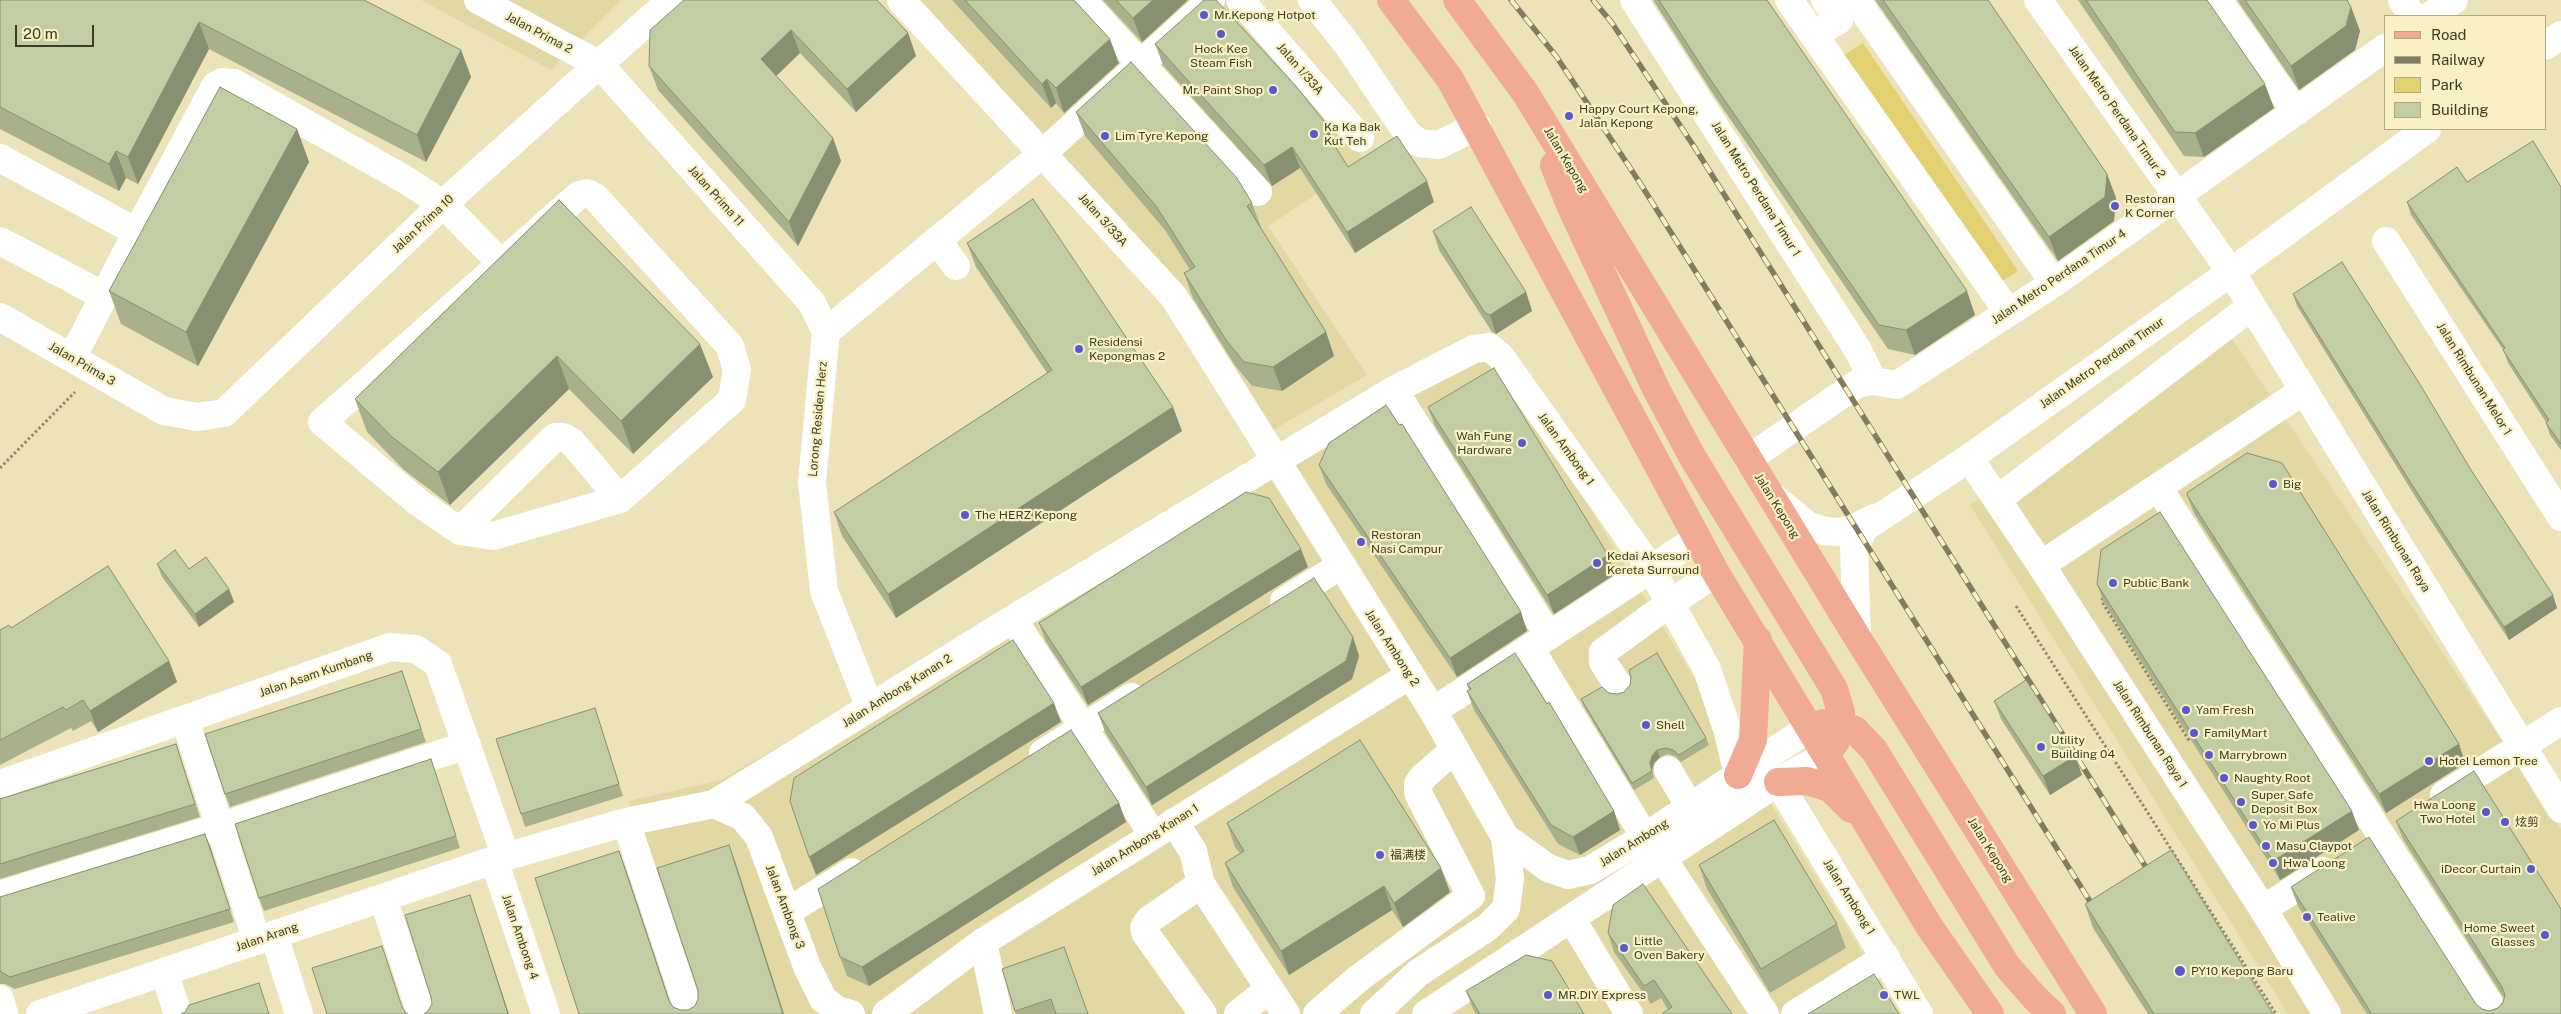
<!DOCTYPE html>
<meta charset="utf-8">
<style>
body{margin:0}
#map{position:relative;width:2561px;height:1014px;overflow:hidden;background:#ece3b8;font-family:"Public Sans",sans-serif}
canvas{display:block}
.legend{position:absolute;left:2384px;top:15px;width:162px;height:115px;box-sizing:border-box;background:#f9f1c4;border:1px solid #aea886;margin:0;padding:6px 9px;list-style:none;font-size:15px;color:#3e3b29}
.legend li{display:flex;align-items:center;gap:10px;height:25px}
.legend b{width:25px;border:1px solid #aea886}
.scale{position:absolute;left:15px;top:25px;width:79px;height:22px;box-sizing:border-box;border:2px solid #3e3b29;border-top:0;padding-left:6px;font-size:15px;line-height:18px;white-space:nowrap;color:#3e3b29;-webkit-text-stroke:4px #f9f1c4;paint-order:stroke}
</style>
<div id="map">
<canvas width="2561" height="1014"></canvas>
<ul class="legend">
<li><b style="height:6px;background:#f1ab95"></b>Road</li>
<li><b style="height:6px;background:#827c61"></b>Railway</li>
<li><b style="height:14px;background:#e3d070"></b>Park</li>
<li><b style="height:14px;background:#c3cda3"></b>Building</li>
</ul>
<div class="scale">20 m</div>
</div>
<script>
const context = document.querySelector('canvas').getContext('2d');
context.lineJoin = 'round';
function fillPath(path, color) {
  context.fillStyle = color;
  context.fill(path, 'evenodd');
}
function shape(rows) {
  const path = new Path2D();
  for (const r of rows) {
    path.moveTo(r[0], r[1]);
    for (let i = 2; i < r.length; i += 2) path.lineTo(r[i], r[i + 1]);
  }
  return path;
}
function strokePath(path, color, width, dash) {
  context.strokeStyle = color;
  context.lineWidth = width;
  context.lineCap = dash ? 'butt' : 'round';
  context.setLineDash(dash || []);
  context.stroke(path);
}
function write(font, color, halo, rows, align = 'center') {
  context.font = font + ' "Public Sans","Noto Sans SC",sans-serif';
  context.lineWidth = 4.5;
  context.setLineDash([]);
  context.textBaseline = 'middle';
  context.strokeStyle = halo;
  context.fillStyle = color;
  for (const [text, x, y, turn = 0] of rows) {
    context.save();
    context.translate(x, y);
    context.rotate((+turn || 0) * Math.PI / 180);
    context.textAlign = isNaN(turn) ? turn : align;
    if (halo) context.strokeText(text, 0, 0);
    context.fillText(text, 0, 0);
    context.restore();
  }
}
fillPath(shape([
 [421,0,621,0,551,70],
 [914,0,1228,0,1366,161,1268,226,1367,375,1268,433],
 [2218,318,2561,829,2561,1014,2288,1014,1970,505],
 [1482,332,1900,1014,689,1014,629,801,721,780]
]), '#e2d8a4');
fillPath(shape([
 [1863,43,2018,271,2001,282,1844,55]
]), '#e3d070');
strokePath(shape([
 [0,468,75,392],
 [2103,593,2102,602,2190,742],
 [2016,606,2276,1014]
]), '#918b6d', 3, [2.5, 2.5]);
strokePath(shape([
 [478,0,600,65,812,303,826,332],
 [901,0,1174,297,1433,711,1505,837,1510,879,1506,909,1488,927,1418,973,1374,1014],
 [1082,0,1258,192],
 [1240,0,1360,138],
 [1312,0,1347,44,1407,133,1419,143,1439,145,1477,126],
 [1634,0,1858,350,1873,381],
 [1789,0,2008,312],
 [1856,0,2054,283],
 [2038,0,2231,272,2561,809],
 [2218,0,2296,112],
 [2402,0,2412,16],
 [2430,16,2454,0],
 [1814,35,1839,20,1825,0],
 [2545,46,2561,35],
 [0,158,137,232,72,358],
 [587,193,595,197,730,346,737,370,732,400,620,499,493,536,460,531,419,503,322,422,579,195,587,193],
 [137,232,215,86,222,82,234,83,404,179,443,204,502,264],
 [937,240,956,266],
 [0,241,104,296],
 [2386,241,2561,517],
 [0,317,164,411,197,417,224,413,443,204,671,0],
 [826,332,1042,154,1211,0],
 [826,332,812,482,824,591,870,708],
 [1394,390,1549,636],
 [1969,458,2041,565,2263,909,2327,1014],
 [1748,459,1857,384,1873,381,1897,385,2054,283,2385,48],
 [2158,487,2496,1014],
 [1776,499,1807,525,1824,531,1839,532,1852,529,1874,518],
 [1998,499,2252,306],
 [460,531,555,437,563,437,572,442,620,499],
 [2041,565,2303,391],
 [1284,601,1340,566],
 [1013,619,1153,835],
 [1857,637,1854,549,1864,528,1969,458,2231,272,2427,129],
 [1530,648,1645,837],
 [1618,685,1603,662,1603,652,1670,603,1716,573],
 [1433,711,1697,539],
 [185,720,257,941],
 [1043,753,1131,697],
 [1668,770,1690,807],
 [1778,782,1919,1014],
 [0,784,390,647,416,649,438,664,506,857],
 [2444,795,2561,721],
 [714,804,743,817,759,837,808,969,823,999,837,1010,851,1014],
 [626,822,690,1014],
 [1174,822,1193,851,1201,884,1286,1014],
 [1505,837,1548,868,1568,875,1590,870,1645,837,1809,728],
 [1663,859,1765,1014],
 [494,860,546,1014],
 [1201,884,1149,920,1144,928,1146,934,1203,1014],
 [0,895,219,827,467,745],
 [383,898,421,1014],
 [2263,909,2323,871],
 [787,912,851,872],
 [1571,918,1629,1014],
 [274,935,299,1014],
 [983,942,998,1014],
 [164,972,178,1014],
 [0,999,4,1014],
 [40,1014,494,860,626,822,714,804,1013,619,1394,390,1474,349,1489,347,1501,357,1651,569,1707,669,1728,732,1738,775],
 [886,1014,983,942,1410,675],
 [1238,1014,1268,990],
 [1317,1014,1359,978,1471,896,1418,793,1418,784,1423,777,1455,749],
 [1426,1014,1778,782,1826,755],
 [1795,1014,1886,957]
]), '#fff', 28);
strokePath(shape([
 [1391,0,1450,79,1716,573,1929,926,1990,1014],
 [1457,0,1526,94,1857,637,2093,1014],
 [1554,165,1570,205,1656,389,1693,458,1834,689,1841,712,1841,725,1836,741,1826,755],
 [1823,723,1841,725,1855,730,1874,750,2007,966,2035,998,2052,1014],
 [1738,775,1753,740,1758,640],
 [1778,782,1807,781,1830,788,1851,809]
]), '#f1ab95', 28);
const rail = shape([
 [1511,0,1556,56,1640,183,2096,911],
 [1593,0,1612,23,1695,148,2152,877]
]);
strokePath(rail, '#827c61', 5.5);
strokePath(rail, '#f9f1c4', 4, [11]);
fillPath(shape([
 [0,0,461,50,471,77,426,162,209,49,138,184,126,178,119,191,0,129],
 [684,0,908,33,916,56,856,112,800,53,776,76,833,138,841,161,798,246,658,90,649,66],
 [952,0,1074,0,1119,63,1064,113,1056,103,1051,108],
 [1103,0,1188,0,1142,42],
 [1653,0,1767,0,1975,315,1915,355,1888,349,1715,97],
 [1875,0,1988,0,2107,174,2116,198,2114,221,2058,261],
 [2078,0,2207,0,2274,108,2204,157,2184,156],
 [2237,0,2347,0,2351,7,2360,31,2355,50,2299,90],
 [1155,44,1327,125,1335,146,1348,167,1434,202,1355,253,1300,168,1272,186,1163,65],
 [1076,112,1252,203,1261,227,1260,227,1326,332,1334,356,1282,391,1252,386,1234,364,1193,298,1184,273,1190,270,1165,230,1085,136],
 [297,129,309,162,198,366,121,324,109,291],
 [2467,182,2561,187,2561,450,2550,435,2546,423,2546,422,2508,363,2504,351,2411,215,2407,202],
 [559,200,713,377,633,454,569,389,450,505,404,470,367,432,355,399],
 [1433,231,1526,292,1532,311,1496,334,1492,332,1439,250],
 [967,243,1182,431,896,618,842,536,834,512,1047,373,976,267],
 [2293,294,2557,608,2509,640,2418,501,2297,306],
 [1428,407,1615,574,1554,614,1435,426],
 [1319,465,1521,612,1527,631,1457,677,1326,484],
 [2187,495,2459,744,2465,763,2386,813,2194,513],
 [157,564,189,569,229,589,234,602,199,627,162,577],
 [1308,567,1088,705,1046,642,1039,623],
 [2097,584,2359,830,2280,880,2104,603],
 [11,628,169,661,177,682,98,732,91,721,73,731,71,728,0,765,0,630],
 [1353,637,1359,656,1352,679,1152,805,1105,732,1098,713],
 [406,683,426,742,230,807,225,794],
 [1467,684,1614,811,1620,830,1580,855,1558,844,1474,710,1467,691,1469,690],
 [1609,693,1706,738,1709,745,1681,762,1675,756,1668,754,1660,757,1654,763,1652,770,1654,778,1634,790,1583,705,1581,699],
 [1994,701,2075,756,2082,775,2050,795,2001,719],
 [595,708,623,796,525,827,521,814],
 [176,744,200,817,0,879,0,799],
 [431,759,460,848,264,911,259,898],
 [1119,803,1126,822,869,986,847,976,840,957],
 [2396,821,2561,1014,2367,1014,2298,906,2291,887,2482,1009,2489,1011,2498,1008,2503,1002,2504,998,2403,839],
 [1227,823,1450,892,1403,927,1392,910,1289,975,1233,887,1225,863,1240,853,1235,847],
 [205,834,234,922,15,989,5,984,0,984,0,897],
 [1699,865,1837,924,1846,948,1770,993,1707,889],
 [2085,904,2273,1014,2148,1014,2093,928],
 [1608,933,1732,1014,1668,1010,1661,998,1651,1004,1614,952],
 [1002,969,1088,1014,1016,1014],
 [1466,991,1584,1014,1476,1014,1473,1009]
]), '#a8b08c');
fillPath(shape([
 [1153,0,1188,0,1142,42,1133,18],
 [2351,7,2360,31,2355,50,2299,90,2291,66],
 [199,22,209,49,138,184,128,157],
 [791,30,800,53,770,82,761,59],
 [908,33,916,56,856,112,847,89],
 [1110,39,1119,63,1064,113,1056,88],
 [461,50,471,77,426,162,417,135],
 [1047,79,1056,103,1051,108,1042,84],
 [2265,84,2274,108,2204,157,2195,133],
 [1327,125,1335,146,1323,127],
 [297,129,309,162,198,366,186,332],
 [833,138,841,161,798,246,789,222],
 [1292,147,1300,168,1272,186,1264,165],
 [116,151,126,178,119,191,109,164],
 [2107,174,2116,198,2114,221,2058,261,2049,237],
 [1427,181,1434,202,1355,253,1347,232],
 [1967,291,1975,315,1915,355,1906,330],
 [1526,292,1532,311,1496,334,1490,315],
 [1326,332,1334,356,1282,391,1273,367],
 [700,344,713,377,633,454,621,421],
 [557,356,569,389,450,505,438,472],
 [1173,407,1182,431,896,618,888,594],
 [1301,549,1308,567,1088,705,1081,687],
 [1608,555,1615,574,1554,614,1547,595],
 [229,589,234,602,199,627,195,614],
 [2553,595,2557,608,2509,640,2504,627],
 [1521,612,1527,631,1457,677,1450,658],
 [1353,637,1359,656,1352,679,1152,805,1146,787],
 [169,661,177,682,98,732,90,711],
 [1054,703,1061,722,816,875,809,857],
 [2459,744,2465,763,2386,813,2379,794],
 [1657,750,1660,757,1654,763,1652,770,1654,778,1650,763,1652,756],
 [2075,756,2082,775,2050,795,2043,776],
 [1119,803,1126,822,869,986,862,967],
 [1614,811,1620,830,1580,855,1573,837],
 [2352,811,2359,830,2280,880,2273,861],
 [205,834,210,846,234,922,230,909],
 [729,845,736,864,784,1014,783,1014],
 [619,851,626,870,674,1014,669,1001],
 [1441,868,1450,892,1403,927,1394,903],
 [1384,886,1392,910,1289,975,1281,951],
 [470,895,474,907,509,1014,508,1014]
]), '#889072');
const building = shape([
 [0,0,364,0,461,50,417,135,199,22,128,157,116,151,109,164,0,107,0,0],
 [684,0,877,0,908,33,847,89,791,30,761,59,833,138,789,222,649,66,650,30,684,0],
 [965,0,1074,0,1110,39,1056,88,1047,79,1042,84,965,0],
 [1116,0,1153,0,1133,18,1116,0],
 [1204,0,1216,0,1295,85,1327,125,1323,127,1348,167,1397,136,1427,181,1347,232,1292,147,1264,165,1155,44,1204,0],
 [1659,0,1767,0,1967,291,1906,330,1879,325,1706,73,1659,0],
 [1883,0,1988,0,2107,174,2105,197,2049,237,1883,0],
 [2086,0,2207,0,2265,84,2195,133,2175,132,2086,0],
 [2245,0,2347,0,2351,7,2346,26,2291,66,2245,0],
 [1131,62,1237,178,1252,203,1247,206,1326,332,1273,367,1244,362,1226,340,1184,273,1195,267,1156,206,1076,112,1131,62],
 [220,87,297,129,186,332,109,291,220,87],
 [2533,141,2561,187,2561,444,2546,423,2549,420,2503,350,2505,348,2407,202,2457,167,2467,182,2533,141],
 [1033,199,1173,407,888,594,834,512,1052,370,967,243,1033,199],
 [559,200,700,344,621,421,557,356,438,472,392,437,355,399,559,200],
 [1471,207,1526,292,1490,315,1485,313,1433,231,1471,207],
 [2342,262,2421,386,2471,470,2553,595,2504,627,2414,488,2293,294,2342,262],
 [1494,368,1608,555,1547,595,1428,407,1494,368],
 [1386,405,1399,425,1402,424,1521,612,1450,658,1319,465,1329,443,1386,405],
 [2247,453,2282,463,2459,744,2379,794,2187,495,2188,492,2247,453],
 [1246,492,1269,498,1301,549,1081,687,1039,623,1246,492],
 [2160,512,2352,811,2273,861,2097,584,2101,550,2160,512],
 [175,550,189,569,206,557,229,589,195,614,157,564,175,550],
 [108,566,169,661,90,711,83,700,66,710,63,707,0,740,0,630,9,625,11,628,108,566],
 [1314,578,1353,637,1346,661,1146,787,1098,713,1314,578],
 [1013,640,1054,703,809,857,790,801,794,778,1013,640],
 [1515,653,1547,704,1549,702,1614,811,1573,837,1551,825,1467,691,1471,689,1467,684,1515,653],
 [1657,653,1706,738,1679,755,1673,750,1666,748,1657,750,1652,756,1650,763,1652,771,1632,783,1581,699,1602,687,1609,693,1617,694,1624,692,1630,685,1631,677,1629,670,1657,653],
 [402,671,421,729,225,794,205,734,402,671],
 [2026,680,2075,756,2043,776,1994,701,2026,680],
 [595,708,619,784,521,814,496,739,595,708],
 [1071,730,1119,803,862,967,840,957,818,889,1071,730],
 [1360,740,1441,868,1394,903,1384,886,1281,951,1225,863,1244,851,1227,823,1360,740],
 [176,744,195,804,0,864,0,799,176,744],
 [431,759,456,836,259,898,235,824,431,759],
 [2474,771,2561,909,2561,1014,2372,1014,2291,887,2369,837,2476,1004,2482,1009,2489,1011,2498,1008,2503,1002,2505,995,2502,987,2396,821,2474,771],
 [1774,820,1837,924,1761,969,1699,865,1774,820],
 [205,834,230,909,10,977,0,971,0,897,205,834],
 [729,845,783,1014,579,1014,535,878,619,851,669,1001,673,1007,680,1010,688,1010,695,1006,698,999,698,990,657,868,729,845],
 [2171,850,2273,1014,2154,1014,2085,904,2171,850],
 [1643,884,1732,1014,1663,1014,1663,1013,1672,1007,1654,980,1644,986,1608,933,1613,905,1643,884],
 [470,895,508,1014,424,1014,428,1011,432,1004,431,997,405,915,470,895],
 [382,946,402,1007,406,1013,408,1014,327,1014,312,968,382,946],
 [1064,947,1088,1014,1056,1014,1051,999,1015,1011,1002,969,1064,947],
 [1526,955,1552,961,1584,1014,1480,1014,1466,991,1526,955],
 [1874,974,1899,1014,1808,1014,1874,974],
 [259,983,269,1014,181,1014,185,1012,189,1005,259,983]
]);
fillPath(building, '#c3cda3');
strokePath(building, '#889072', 1);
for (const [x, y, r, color] of [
 [1204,15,5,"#5858d0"],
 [1221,34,5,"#5858d0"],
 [1273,90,5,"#5858d0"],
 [1569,116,5,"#5858d0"],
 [1314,134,5,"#5858d0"],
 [1105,136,5,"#5858d0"],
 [2115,206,5,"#5858d0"],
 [1079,349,5,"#5858d0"],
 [1522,443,5,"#5858d0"],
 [2273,484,5,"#5858d0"],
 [965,515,5,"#5858d0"],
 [1361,542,5,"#5858d0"],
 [1597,563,5,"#5858d0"],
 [2113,583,5,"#5858d0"],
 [2186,710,5,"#5858d0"],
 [1646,725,5,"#5858d0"],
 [2194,733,5,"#5858d0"],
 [2041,747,5,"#5858d0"],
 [2209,755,5,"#5858d0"],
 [2429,761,5,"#5858d0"],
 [2224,778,5,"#5858d0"],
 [2241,802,5,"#5858d0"],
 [2486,812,5,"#5858d0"],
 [2505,822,5,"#5858d0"],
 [2253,825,5,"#5858d0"],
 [2266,846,5,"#5858d0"],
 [1380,855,5,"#5858d0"],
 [2273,863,5,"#5858d0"],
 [2531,869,5,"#5858d0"],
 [2307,917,5,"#5858d0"],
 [2545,935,5,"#5858d0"],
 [1624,948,5,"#5858d0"],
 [2180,971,6,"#5858d0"],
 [1548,995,5,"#5858d0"],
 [1884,995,5,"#5858d0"]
]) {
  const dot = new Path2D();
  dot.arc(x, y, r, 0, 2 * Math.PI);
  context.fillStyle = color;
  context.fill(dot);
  strokePath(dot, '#f9f1c4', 2);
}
write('12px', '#3e3b29', '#f9f1c4', [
 ["Mr.Kepong Hotpot",1214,15],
 ["Hock Kee",1221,49,"center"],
 ["Steam Fish",1221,63,"center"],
 ["Mr. Paint Shop",1263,90,"right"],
 ["Happy Court Kepong,",1579,109],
 ["Jalan Kepong",1579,123],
 ["Ka Ka Bak",1324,127],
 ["Kut Teh",1324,141],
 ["Lim Tyre Kepong",1115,136],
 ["Restoran",2125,199],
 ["K Corner",2125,213],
 ["Residensi",1089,342],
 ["Kepongmas 2",1089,356],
 ["Wah Fung",1512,436,"right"],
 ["Hardware",1512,450,"right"],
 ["Big",2283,484],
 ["The HERZ Kepong",975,515],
 ["Restoran",1371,535],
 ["Nasi Campur",1371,549],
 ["Kedai Aksesori",1607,556],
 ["Kereta Surround",1607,570],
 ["Public Bank",2123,583],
 ["Yam Fresh",2196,710],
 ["Shell",1656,725],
 ["FamilyMart",2204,733],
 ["Utility",2051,740],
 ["Building 04",2051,754],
 ["Marrybrown",2219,755],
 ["Hotel Lemon Tree",2439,761],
 ["Naughty Root",2234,778],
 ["Super Safe",2251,795],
 ["Deposit Box",2251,809],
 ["Hwa Loong",2476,805,"right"],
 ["Two Hotel",2476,819,"right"],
 ["炫剪",2515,822],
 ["Yo Mi Plus",2263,825],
 ["Masu Claypot",2276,846],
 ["福满楼",1390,855],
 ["Hwa Loong",2283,863],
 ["iDecor Curtain",2521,869,"right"],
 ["Tealive",2317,917],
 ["Home Sweet",2535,928,"right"],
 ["Glasses",2535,942,"right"],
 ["Little",1634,941],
 ["Oven Bakery",1634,955],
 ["PY10 Kepong Baru",2191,971],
 ["MR.DIY Express",1558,995],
 ["TWL",1894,995]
], 'left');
write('12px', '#3e3b29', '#f9f1c4', [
 ["Jalan Prima 2",539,33,28],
 ["Jalan 1/33A",1300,69,49],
 ["Jalan Metro Perdana Timur 2",2117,112,55],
 ["Jalan Kepong",1566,160,59],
 ["Jalan Metro Perdana Timur 1",1756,189,58],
 ["Jalan Prima 11",716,196,48],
 ["Jalan 3/33A",1103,220,48],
 ["Jalan Prima 10",423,224,-43],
 ["Jalan Metro Perdana Timur 4",2059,277,-34],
 ["Jalan Metro Perdana Timur",2102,363,-35],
 ["Jalan Prima 3",82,364,30],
 ["Jalan Rimbunan Melor 1",2474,379,58],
 ["Lorong Residen Herz",818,419,-85],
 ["Jalan Ambong 1",1566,449,54],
 ["Jalan Kepong",1777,506,58],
 ["Jalan Rimbunan Raya",2396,541,58],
 ["Jalan Ambong 2",1392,648,57],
 ["Jalan Asam Kumbang",316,674,-19],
 ["Jalan Ambong Kanan 2",897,691,-32],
 ["Jalan Rimbunan Raya 1",2150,734,57],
 ["Jalan Ambong Kanan 1",1145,840,-32],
 ["Jalan Ambong",1634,843,-32],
 ["Jalan Kepong",1990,850,58],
 ["Jalan Ambong 1",1849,897,58],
 ["Jalan Ambong 3",785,907,69],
 ["Jalan Arang",267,937,-19],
 ["Jalan Ambong 4",520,937,71]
]);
</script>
